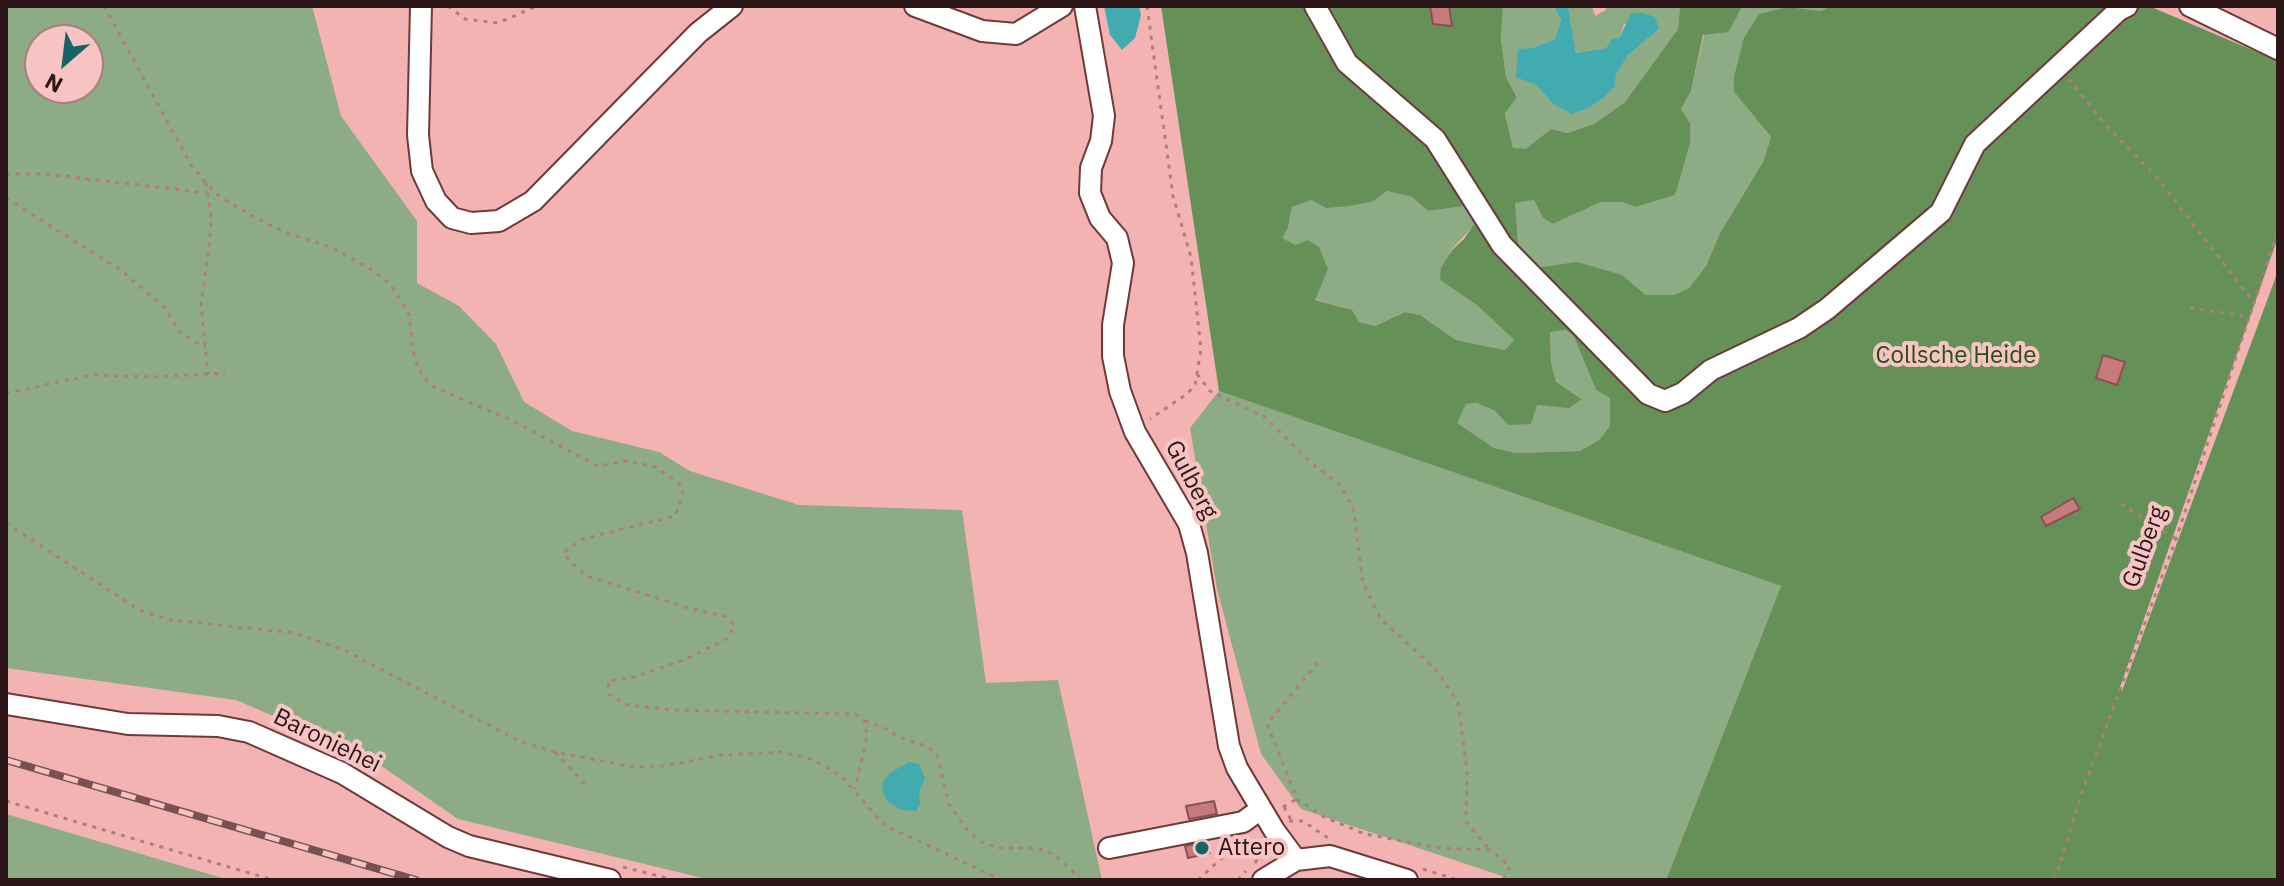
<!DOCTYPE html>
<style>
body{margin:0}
#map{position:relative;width:2284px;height:886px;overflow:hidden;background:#f3b3b3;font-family:"IBM Plex Sans",sans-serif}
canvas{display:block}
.frame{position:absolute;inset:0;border:8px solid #2d1617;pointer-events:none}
.north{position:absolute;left:24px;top:24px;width:80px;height:80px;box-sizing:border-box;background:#f8c4c3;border:2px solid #a77e7e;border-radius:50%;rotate:208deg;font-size:22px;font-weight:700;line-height:32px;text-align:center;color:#2d1617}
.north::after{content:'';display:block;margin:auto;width:28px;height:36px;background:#146467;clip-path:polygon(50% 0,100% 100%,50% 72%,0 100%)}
</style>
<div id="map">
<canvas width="2284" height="886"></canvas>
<div class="frame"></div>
<div class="north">N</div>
</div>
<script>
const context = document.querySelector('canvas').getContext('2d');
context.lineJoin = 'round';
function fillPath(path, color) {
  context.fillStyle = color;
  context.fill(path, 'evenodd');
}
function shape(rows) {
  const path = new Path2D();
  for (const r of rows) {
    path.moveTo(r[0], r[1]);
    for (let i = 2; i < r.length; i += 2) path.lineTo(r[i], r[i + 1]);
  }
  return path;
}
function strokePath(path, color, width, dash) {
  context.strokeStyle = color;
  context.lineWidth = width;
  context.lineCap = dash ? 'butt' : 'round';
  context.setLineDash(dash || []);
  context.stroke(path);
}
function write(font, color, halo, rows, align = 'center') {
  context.font = font + ' "IBM Plex Sans",sans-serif';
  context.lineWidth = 8;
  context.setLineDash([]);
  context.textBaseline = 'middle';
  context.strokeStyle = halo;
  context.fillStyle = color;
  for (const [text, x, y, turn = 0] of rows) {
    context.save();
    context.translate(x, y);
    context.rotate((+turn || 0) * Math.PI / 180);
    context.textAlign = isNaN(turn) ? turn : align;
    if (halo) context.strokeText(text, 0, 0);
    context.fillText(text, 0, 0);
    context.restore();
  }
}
fillPath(shape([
 [6,6,312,6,341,116,417,221,417,283,459,306,496,344,524,402,572,431,659,452,690,471,799,505,962,510,986,683,1058,680,1102,880,711,880,458,819,367,756,236,700,6,668],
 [40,40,88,40,88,88,40,88],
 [1503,6,1554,6,1561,20,1555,39,1532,48,1536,85,1553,104,1590,107,1615,86,1616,75,1628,55,1659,29,1624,24,1620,37,1612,39,1606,48,1576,53,1568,6,1592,6,1595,16,1606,10,1606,6,1680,6,1678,29,1625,102,1594,124,1566,133,1551,129,1526,150,1513,148,1505,112,1517,96,1506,77,1501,39],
 [1743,6,1830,6,1821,11,1788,7,1734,92,1771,137,1763,162,1720,233,1706,266,1689,288,1674,295,1646,295,1622,275,1536,268,1518,243,1514,203,1534,200,1543,218,1553,224,1601,202,1622,202,1635,207,1690,123,1681,109,1691,91,1704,35,1739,14],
 [1387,191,1412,197,1428,211,1465,206,1475,224,1451,250,1440,280,1478,306,1515,341,1505,350,1456,340,1420,315,1405,312,1375,326,1359,322,1351,310,1314,299,1328,269,1297,245,1281,238,1288,227,1292,207,1312,200,1374,201],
 [1566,330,1574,337,1596,390,1610,398,1610,426,1599,440,1580,451,1516,453,1494,448,1456,423,1466,404,1477,403,1495,411,1508,425,1537,405,1569,407,1581,398,1556,382,1551,363,1550,331],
 [1219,391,1781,586,1666,880,1514,880,1301,809,1261,754,1217,589,1190,428],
 [6,814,229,880,6,880]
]), '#8dab84');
fillPath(shape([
 [1161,6,1503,6,1501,39,1506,77,1517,97,1505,113,1513,148,1526,149,1551,129,1567,133,1594,124,1625,102,1678,29,1680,6,1743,6,1728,32,1703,35,1691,91,1681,109,1690,123,1690,143,1675,195,1635,207,1622,202,1601,202,1553,224,1543,218,1534,200,1515,203,1518,243,1536,268,1577,262,1622,275,1646,295,1674,295,1689,288,1706,266,1720,233,1763,162,1771,137,1734,92,1734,77,1744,38,1759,14,1788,7,1821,11,1830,6,2149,6,2278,61,2278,237,2119,690,2122,691,2278,271,2278,880,1666,880,1781,586,1219,391],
 [1387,191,1412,197,1428,211,1465,206,1474,224,1464,239,1452,250,1441,268,1440,280,1478,306,1514,340,1505,350,1456,340,1420,315,1405,312,1375,326,1359,322,1352,310,1315,300,1328,269,1319,247,1308,240,1296,245,1282,238,1288,228,1292,207,1312,200,1326,208,1349,206,1374,201],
 [1566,330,1574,337,1596,390,1610,398,1610,426,1599,440,1580,451,1516,453,1494,448,1457,423,1466,404,1477,403,1495,411,1508,425,1531,424,1537,405,1569,408,1582,399,1556,382,1551,363,1550,332]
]), '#659159');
fillPath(shape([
 [1104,6,1139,6,1141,15,1135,38,1122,50,1110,35],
 [1554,6,1568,6,1576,53,1606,48,1612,39,1620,37,1631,13,1643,13,1655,17,1659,29,1628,55,1616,75,1615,86,1604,97,1590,107,1572,114,1553,104,1536,85,1516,77,1518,49,1532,48,1555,39,1561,20],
 [909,762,919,764,925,778,919,792,920,804,916,811,901,810,888,802,882,791,883,782,890,773]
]), '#42abaf');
const building = shape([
 [1430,6,1449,6,1452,26,1433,24,1430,6],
 [2103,355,2125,362,2117,385,2096,378,2103,355],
 [2073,498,2080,509,2046,526,2041,517,2073,498],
 [1214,801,1217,814,1189,819,1186,806,1214,801],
 [1208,842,1210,853,1188,858,1185,846,1208,842]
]);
fillPath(building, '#c67a7b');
strokePath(building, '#895152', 2);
const minor = shape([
 [421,6,418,135,422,171,436,201,452,218,471,223,499,221,533,201,698,33,732,6],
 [915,6,982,31,1016,34,1062,6],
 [1085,6,1104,116,1101,141,1091,168,1090,193,1100,218,1117,238,1123,263,1113,325,1113,356,1120,391,1135,432,1189,524,1197,553,1229,746,1237,768,1274,830,1296,860],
 [1315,6,1347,63,1435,139,1502,245,1648,394,1665,401,1683,393,1711,370,1799,328,1827,309,1941,212,1975,144,2119,10,2127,6],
 [2190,6,2278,49],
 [6,704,128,724,218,726,249,732,342,773,448,837,469,846,610,880],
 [1109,848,1243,822,1261,809],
 [1263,880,1296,860,1330,856,1407,880]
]);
strokePath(minor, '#6e393a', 24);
strokePath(shape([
 [104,6,191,165,206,183,220,197,258,219,287,233,331,247,374,271,391,285,409,314,414,355,418,368,424,378,434,387,511,420,598,466,627,461,656,467,681,485,683,495,675,516,583,539,564,552,569,561,587,576,691,609,725,616,734,625,728,638,686,659,638,676,608,681,609,694,624,704,670,710,855,714,865,721,867,736,855,789],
 [448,6,465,19,498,23,537,6],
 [1147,6,1173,196,1191,257,1201,350,1195,385,1187,394,1150,419],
 [2069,79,2106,126,2155,175,2255,304],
 [6,174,46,174,207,193],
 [206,183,211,218,210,240,201,304,208,374],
 [6,198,122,271,164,307,179,331,205,348],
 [2190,308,2250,317],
 [1197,374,1210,391,1265,417,1311,463,1338,483,1353,506,1363,583,1380,618,1437,671,1458,702,1467,770,1466,822,1490,850],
 [6,393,93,375,153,377,225,373],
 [2121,504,2176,539],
 [6,523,141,611,171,620,294,633,344,650,519,741,555,752,632,767,664,766,722,755,782,752,814,760,843,778,884,825,1002,880],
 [1318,663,1267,724,1297,799,1324,817,1365,834,1440,848,1490,850,1510,866,1503,880],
 [865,721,881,726,899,737,928,747,937,755,949,804,966,829,981,842,999,848,1037,848,1054,854,1082,880],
 [555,752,587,787],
 [6,801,273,880],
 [1283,807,1297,799],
 [1284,807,1291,820],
 [1289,821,1303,821,1328,838],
 [1255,863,1265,846],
 [623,867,675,880],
 [1423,869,1457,880],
 [1198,880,1235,846,1237,840],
 [1238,880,1246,871],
 [2055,880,2081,795,2176,539,2278,230]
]), '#af7d7e', 3, [4, 6]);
strokePath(minor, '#fff', 20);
const rail = shape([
 [6,760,416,880]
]);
strokePath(rail, '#785252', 8);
strokePath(rail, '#f8c4c3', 5, [15]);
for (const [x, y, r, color] of [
 [1202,848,8,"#146467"]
]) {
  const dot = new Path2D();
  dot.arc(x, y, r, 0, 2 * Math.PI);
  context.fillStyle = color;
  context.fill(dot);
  strokePath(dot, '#f8c4c3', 3);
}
write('24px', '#245016', '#f8c4c3', [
 ["Collsche Heide",1956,356]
]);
write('24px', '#2d1617', '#f8c4c3', [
 ["Gulberg",1191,480,62],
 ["Gulberg",2145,547,-70],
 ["Baroniehei",327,741,26]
]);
write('24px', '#2d1617', '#f8c4c3', [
 ["Attero",1218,848]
], 'left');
</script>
